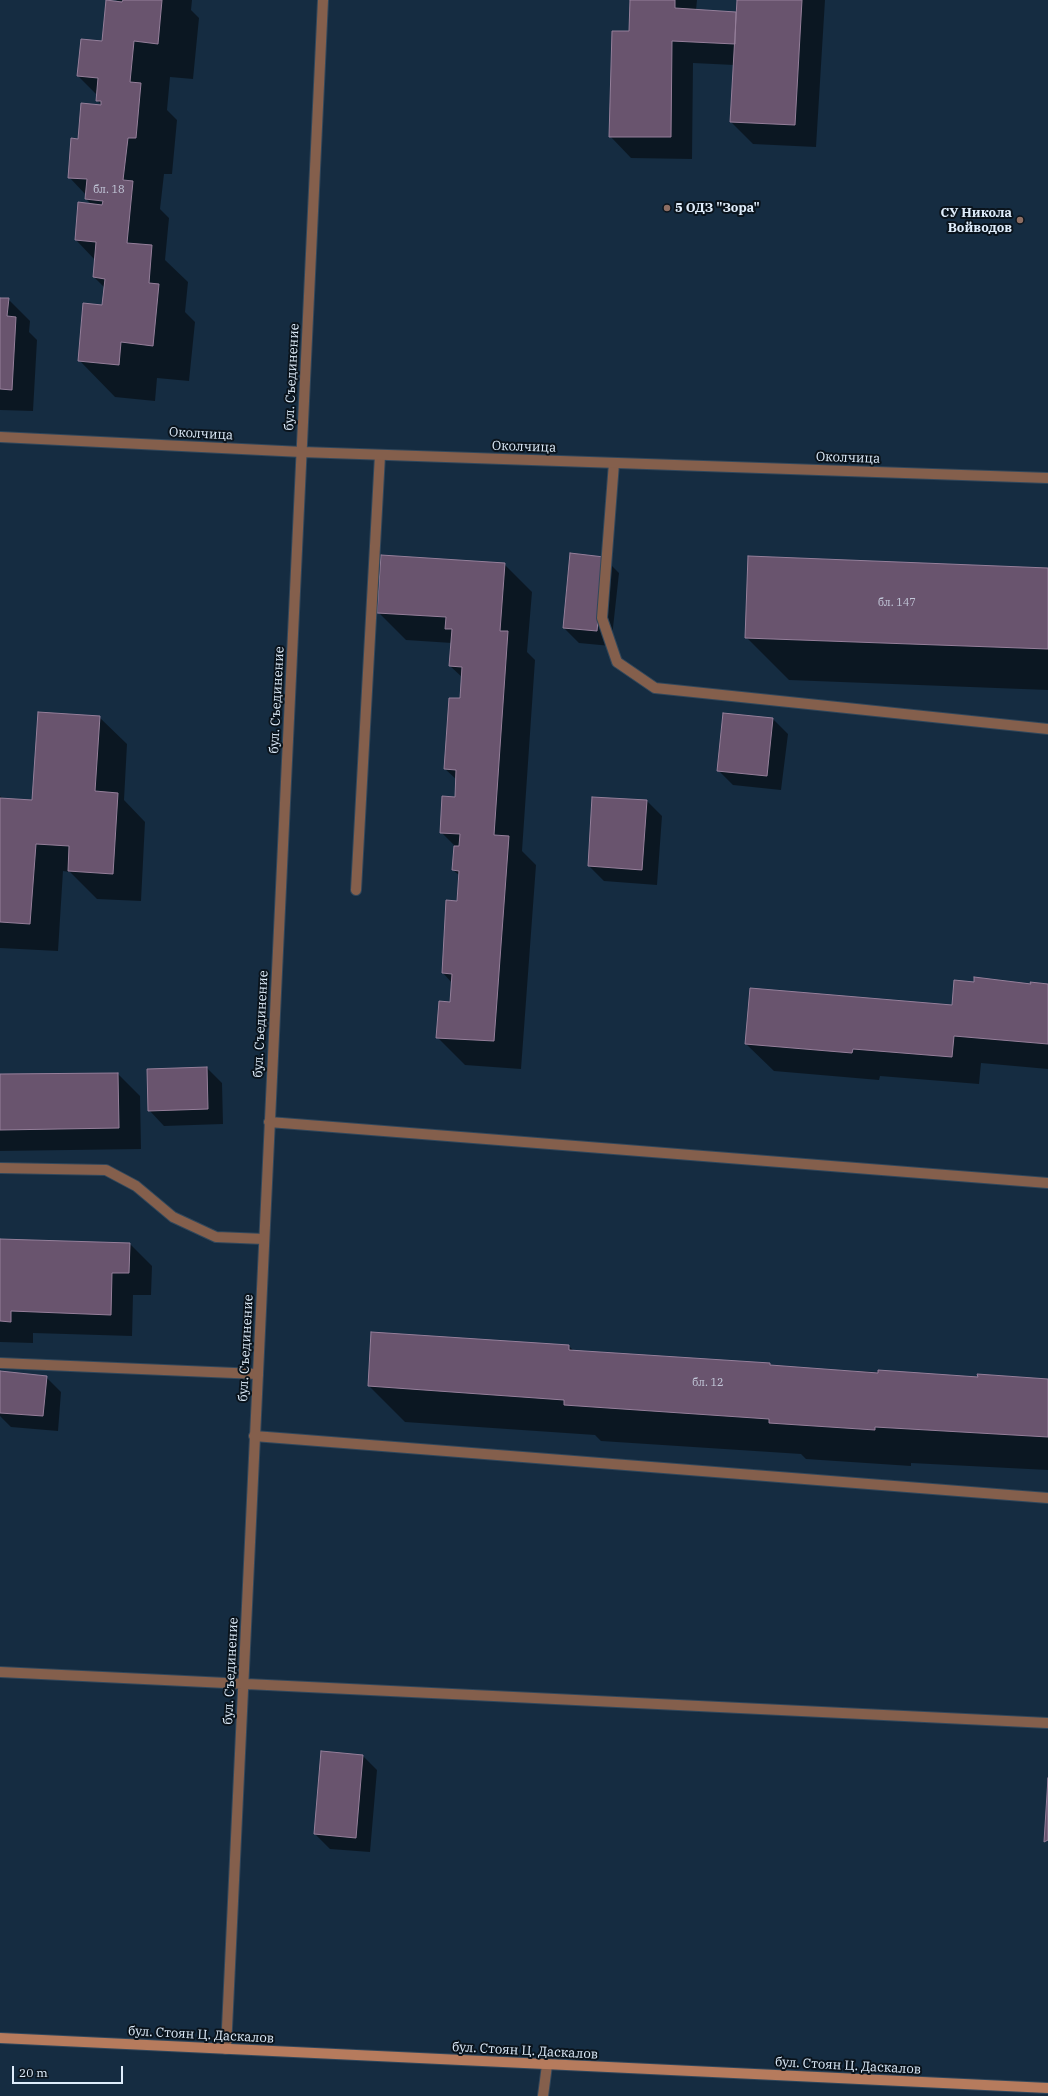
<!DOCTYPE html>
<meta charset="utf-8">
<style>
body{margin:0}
#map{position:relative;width:1048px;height:2096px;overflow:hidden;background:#152c41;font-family:"IBM Plex Serif",serif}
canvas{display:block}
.scale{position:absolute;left:12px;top:2066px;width:111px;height:18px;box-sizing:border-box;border:2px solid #dfedfb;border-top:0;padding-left:5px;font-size:12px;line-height:14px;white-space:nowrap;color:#dfedfb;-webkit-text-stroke:3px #0a141d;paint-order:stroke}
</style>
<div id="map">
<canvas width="1048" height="2096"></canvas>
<div class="scale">20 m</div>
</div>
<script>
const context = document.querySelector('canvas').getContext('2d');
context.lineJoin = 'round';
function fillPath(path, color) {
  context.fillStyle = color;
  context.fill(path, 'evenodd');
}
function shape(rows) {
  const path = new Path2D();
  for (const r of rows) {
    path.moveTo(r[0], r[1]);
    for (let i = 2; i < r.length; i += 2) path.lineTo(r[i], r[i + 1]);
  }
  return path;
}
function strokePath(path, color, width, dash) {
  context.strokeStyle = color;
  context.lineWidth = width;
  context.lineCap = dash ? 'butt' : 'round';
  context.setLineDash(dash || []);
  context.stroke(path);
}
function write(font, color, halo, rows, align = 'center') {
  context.font = font + ' "IBM Plex Serif",serif';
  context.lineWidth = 4;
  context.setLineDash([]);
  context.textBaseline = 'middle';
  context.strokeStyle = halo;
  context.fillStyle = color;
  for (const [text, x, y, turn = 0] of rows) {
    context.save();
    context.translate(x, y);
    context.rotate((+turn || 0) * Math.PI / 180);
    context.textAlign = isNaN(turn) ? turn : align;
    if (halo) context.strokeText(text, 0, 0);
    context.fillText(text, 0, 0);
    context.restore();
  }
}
fillPath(shape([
 [116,0,192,0,191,10,199,18,193,79,170,77,167,110,177,120,172,174,164,174,160,209,169,218,165,260,188,282,185,312,195,322,189,381,157,378,155,401,115,397,79,360,103,306,105,288,94,277,95,260,76,240,92,205,86,199,86,195,69,177,79,140,102,106,97,100,97,95,78,76,103,42,118,2],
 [631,0,697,0,696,10,737,13,738,0,825,0,816,147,753,144,731,122,734,65,693,63,692,159,631,158,610,136,630,32],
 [0,299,8,299,30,321,29,332,37,340,33,411,0,410],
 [604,558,619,573,611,646,579,643,564,628],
 [504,564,532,592,527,652,535,660,522,851,536,865,521,1069,465,1065,437,1037,451,1003,452,983,443,973,458,902,460,876,453,870,455,846,441,832,456,798,457,780,445,769,461,699,463,678,450,666,452,643,406,640,378,612],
 [1048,569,1048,690,789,680,746,637],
 [99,717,127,744,124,800,145,822,141,901,97,899,70,872,63,871,58,951,0,948,0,796,3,799,33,802],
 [773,719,788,734,781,790,733,785,718,770],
 [647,801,662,816,657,885,604,881,589,866],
 [1032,985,1048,985,1048,1069,981,1063,979,1084,880,1076,879,1080,774,1071,746,1044,953,1006],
 [207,1068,222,1083,223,1124,164,1126,149,1110],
 [118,1074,140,1096,141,1149,0,1151,0,1075],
 [0,1240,130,1244,152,1266,151,1295,133,1295,132,1336,33,1333,33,1343,0,1342],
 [372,1333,569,1346,574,1351,770,1364,773,1367,1048,1380,1048,1470,911,1463,911,1466,806,1459,801,1454,601,1441,595,1435,405,1422,369,1386],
 [0,1372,46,1377,61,1392,58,1431,11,1427,0,1416],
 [362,1755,377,1770,370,1852,330,1849,315,1834]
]), '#0007');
const building = shape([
 [106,0,122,2,123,0,162,0,158,44,134,41,130,82,141,83,136,138,128,138,123,180,133,181,127,243,152,245,149,283,159,284,153,346,121,342,119,365,78,361,83,303,102,305,105,279,93,277,96,242,75,240,78,202,102,205,103,201,85,199,87,179,68,178,71,138,78,139,81,103,101,105,101,101,96,101,98,78,77,76,81,39,102,41,106,0],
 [630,0,675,0,675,8,736,12,735,44,672,41,671,137,609,137,612,31,629,31,630,0],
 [737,0,802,0,795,125,730,122,737,0],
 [0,298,9,298,7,316,16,317,12,390,0,389,0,298],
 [570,553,604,557,597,631,563,628,570,553],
 [381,555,505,563,500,631,508,631,494,835,509,836,494,1041,436,1038,439,1001,450,1002,452,974,442,973,446,900,457,901,459,871,452,870,454,846,459,846,460,834,440,833,442,796,455,797,456,770,444,769,449,698,460,698,462,667,449,666,452,629,445,629,446,617,377,613,381,555],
 [748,556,1048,568,1048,649,745,638,748,556],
 [38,712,100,716,95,791,118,793,113,874,68,871,69,846,36,844,30,924,0,922,0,798,32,800,38,712],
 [723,713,773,718,767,776,717,771,723,713],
 [592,797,647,800,642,870,588,866,592,797],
 [974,977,1031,984,1030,982,1048,984,1048,1044,954,1036,952,1057,853,1049,852,1053,745,1044,750,988,952,1005,954,980,974,982,974,977],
 [207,1067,208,1109,148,1111,147,1069,207,1067],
 [118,1073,119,1128,0,1130,0,1074,118,1073],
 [0,1239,130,1243,129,1273,112,1273,111,1315,11,1311,11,1322,0,1321,0,1239],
 [371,1332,569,1345,569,1350,770,1363,770,1365,878,1373,878,1370,978,1377,977,1374,1048,1379,1048,1437,875,1427,875,1430,769,1423,769,1419,564,1405,564,1400,368,1386,371,1332],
 [0,1371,47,1376,43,1416,0,1413,0,1371],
 [321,1751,363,1755,356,1838,314,1834,321,1751],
 [1048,1778,1048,1840,1044,1842,1048,1778]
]);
fillPath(building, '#69546e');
strokePath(building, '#957f9a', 1);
const lane = shape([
 [614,463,602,618,617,662,655,688,1048,729],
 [356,890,380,455],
 [0,1168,106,1170,136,1186,173,1217,216,1237,264,1239],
 [0,1363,258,1374],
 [254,1436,1048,1498]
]);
const street = shape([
 [0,437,302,452,1048,478],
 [269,1122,1048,1183],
 [0,1672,1048,1723],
 [226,2049,323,0],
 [543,2096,547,2065]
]);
const secondary = shape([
 [0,2038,1048,2088]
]);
strokePath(lane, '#31475b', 12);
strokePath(street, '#31475b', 12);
strokePath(secondary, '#31475b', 12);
strokePath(lane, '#845f4c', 10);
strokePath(street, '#845f4c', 10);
strokePath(secondary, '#b67b5d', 10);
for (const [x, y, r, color] of [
 [667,208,4,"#8d6e63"],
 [1020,220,4,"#8d6e63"]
]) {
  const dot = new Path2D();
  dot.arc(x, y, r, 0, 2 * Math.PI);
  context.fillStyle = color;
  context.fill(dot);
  strokePath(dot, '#0a141d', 1.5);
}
write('11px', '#c2c7d8', null, [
 ["бл. 18",109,190],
 ["бл. 147",897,603],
 ["бл. 12",708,1383]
]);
write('bold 13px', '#dfedfb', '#0a141d', [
 ["5 ОДЗ \"Зора\"",675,208],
 ["СУ Никола",1012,213,"right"],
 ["Войводов",1012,228,"right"]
], 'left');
write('13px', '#dfedfb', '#0a141d', [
 ["бул. Съединение",292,377,-87],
 ["Околчица",201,434,3],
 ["Околчица",524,447,2],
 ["Околчица",848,458,2],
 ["бул. Съединение",277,700,-87],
 ["бул. Съединение",261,1024,-87],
 ["бул. Съединение",246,1348,-87],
 ["бул. Съединение",231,1671,-87],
 ["бул. Стоян Ц. Даскалов",201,2035,3],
 ["бул. Стоян Ц. Даскалов",525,2051,3],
 ["бул. Стоян Ц. Даскалов",848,2066,3]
]);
</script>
